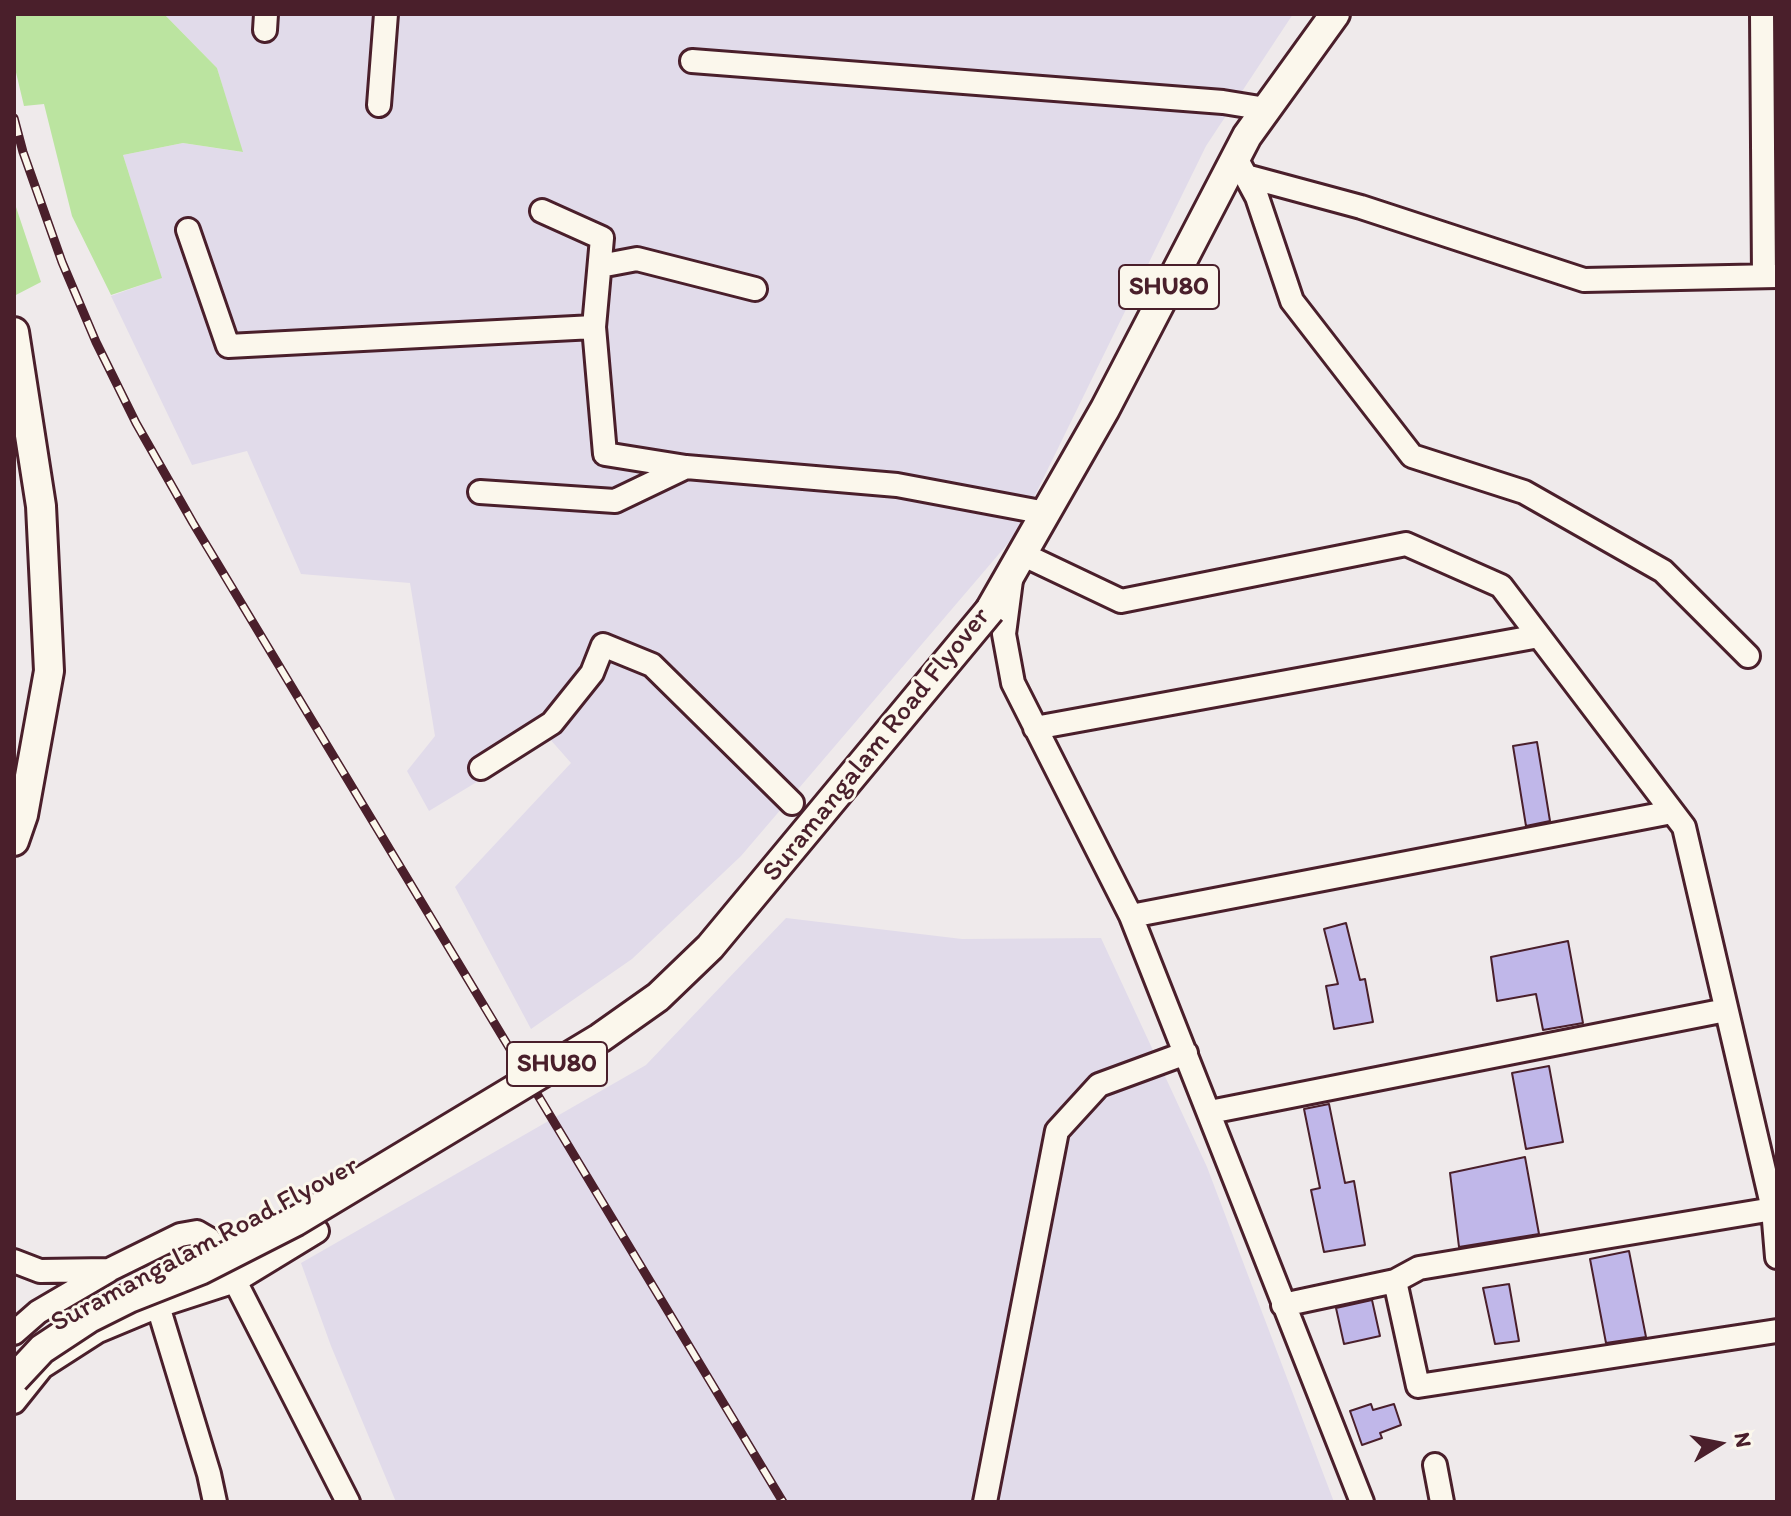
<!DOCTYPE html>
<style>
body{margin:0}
#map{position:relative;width:1791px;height:1516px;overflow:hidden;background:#efeaeb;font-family:Itim,sans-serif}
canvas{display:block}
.frame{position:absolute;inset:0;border:16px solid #4a1f2b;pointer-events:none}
.north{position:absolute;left:1679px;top:1404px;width:80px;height:80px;-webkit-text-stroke:6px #fbf7ec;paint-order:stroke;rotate:80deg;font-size:22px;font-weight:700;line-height:32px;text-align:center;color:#4a1f2b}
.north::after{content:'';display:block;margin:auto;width:28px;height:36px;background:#4a1f2b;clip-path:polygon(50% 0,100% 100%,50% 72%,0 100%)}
</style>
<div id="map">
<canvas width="1791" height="1516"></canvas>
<div class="frame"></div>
<div class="north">N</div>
</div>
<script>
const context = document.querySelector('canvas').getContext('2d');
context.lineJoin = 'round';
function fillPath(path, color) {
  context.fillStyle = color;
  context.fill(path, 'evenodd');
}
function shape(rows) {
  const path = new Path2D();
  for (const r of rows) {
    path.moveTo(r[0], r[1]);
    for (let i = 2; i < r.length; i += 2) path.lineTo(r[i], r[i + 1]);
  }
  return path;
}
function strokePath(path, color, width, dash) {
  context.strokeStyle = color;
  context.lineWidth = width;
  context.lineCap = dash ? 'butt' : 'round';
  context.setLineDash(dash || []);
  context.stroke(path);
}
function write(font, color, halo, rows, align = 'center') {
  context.font = font + ' Itim,sans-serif';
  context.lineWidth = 6;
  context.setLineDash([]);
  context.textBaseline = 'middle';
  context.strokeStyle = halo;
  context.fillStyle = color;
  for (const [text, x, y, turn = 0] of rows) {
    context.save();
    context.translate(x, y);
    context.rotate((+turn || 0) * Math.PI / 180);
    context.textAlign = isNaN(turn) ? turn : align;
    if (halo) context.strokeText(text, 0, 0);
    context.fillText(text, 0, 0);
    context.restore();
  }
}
fillPath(shape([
 [164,14,1293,14,1206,146,1016,534,741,856,632,959,531,1029,455,887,571,763,549,738,429,811,407,771,435,736,410,583,301,574,247,451,192,465,111,296,161,278,123,155,183,143,242,152,217,68],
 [786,918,962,939,1101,938,1207,1167,1334,1502,396,1502,331,1346,301,1263,646,1065]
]), '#e1dbea');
fillPath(shape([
 [14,14,164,14,217,68,243,152,183,143,123,155,162,278,111,295,72,216,44,104,24,106,14,64],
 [14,201,41,282,14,296]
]), '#bbe4a0');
const building = shape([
 [1537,742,1550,821,1526,826,1513,746,1537,742],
 [1346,923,1360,980,1365,979,1373,1022,1334,1029,1326,986,1338,984,1324,929,1346,923],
 [1568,941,1583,1023,1543,1030,1536,994,1497,1001,1491,957,1568,941],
 [1549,1066,1563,1142,1526,1149,1512,1073,1549,1066],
 [1329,1104,1345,1183,1354,1181,1365,1245,1324,1252,1311,1190,1320,1188,1304,1109,1329,1104],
 [1525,1157,1539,1234,1459,1247,1450,1173,1525,1157],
 [1629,1251,1646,1337,1606,1343,1590,1259,1629,1251],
 [1509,1284,1519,1341,1495,1344,1483,1288,1509,1284],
 [1372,1300,1380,1336,1344,1344,1336,1308,1372,1300],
 [1371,1404,1373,1410,1394,1404,1401,1425,1380,1433,1382,1438,1362,1445,1350,1411,1371,1404]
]);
fillPath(building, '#c0b7e9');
strokePath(building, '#4a1f2b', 2);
const minor = shape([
 [1762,14,1764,276],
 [265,30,266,14],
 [692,61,1223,102,1266,109],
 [379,105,386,14],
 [1236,158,1257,197,1292,301,1412,456,1524,492,1663,571,1748,656],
 [1246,176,1361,207,1584,280,1777,276],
 [542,211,602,238,594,327],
 [188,230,228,346,594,327,605,454,686,467,897,485,1046,513],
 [600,266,637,259,755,289],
 [480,492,615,501,686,467],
 [1022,554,1121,601,1406,544,1501,586,1684,827,1773,1209,1777,1257],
 [1011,580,1004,634,1013,683,1131,916,1362,1502],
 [1035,728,1539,636],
 [481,768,552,723,592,673,603,645,652,665,792,803],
 [1131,916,1672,812],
 [1210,1112,1726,1010],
 [14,1261,40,1271,109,1270,180,1235,197,1232,209,1239,235,1281,348,1502],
 [1395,1281,1419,1268,1773,1209],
 [1283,1305,1395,1281,1418,1386,1777,1331],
 [158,1306,209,1474,215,1502],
 [14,1333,38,1312,108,1271],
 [14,1402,42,1367,98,1331,158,1306,235,1281,317,1231],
 [1435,1465,1442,1502],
 [985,1502,1057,1131,1099,1085,1186,1053]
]);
const major = shape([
 [14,332,41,506,49,671,23,815,14,841],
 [990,610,1105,409,1247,136,1335,14]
]);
strokePath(minor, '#4a1f2b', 28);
strokePath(major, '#4a1f2b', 34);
strokePath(minor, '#fbf7ec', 22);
strokePath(major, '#fbf7ec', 28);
const rail = shape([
 [14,118,23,152,62,262,96,342,136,423,193,523,783,1502]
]);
strokePath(rail, '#4a1f2b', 9);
strokePath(rail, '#fbf7ec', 6, [18]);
const majorBridge = shape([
 [14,1379,42,1349,89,1318,129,1298,200,1270,296,1221,600,1038,658,997,710,947,990,610]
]);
strokePath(majorBridge, '#4a1f2b', 34, []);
strokePath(majorBridge, '#fbf7ec', 28);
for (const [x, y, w] of [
 [1169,287,100],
 [557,1064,100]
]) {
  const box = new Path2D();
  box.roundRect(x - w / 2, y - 22, w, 44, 6);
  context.fillStyle = '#fbf7ec';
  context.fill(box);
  strokePath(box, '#4a1f2b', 2);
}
write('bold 26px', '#4a1f2b', null, [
 ["SHU80",1169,287],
 ["SHU80",557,1064]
]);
write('28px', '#4a1f2b', '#fbf7ec', [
 ["Suramangalam Road Flyover",877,745,-51],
 ["Suramangalam Road Flyover",205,1245,-28]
]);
</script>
